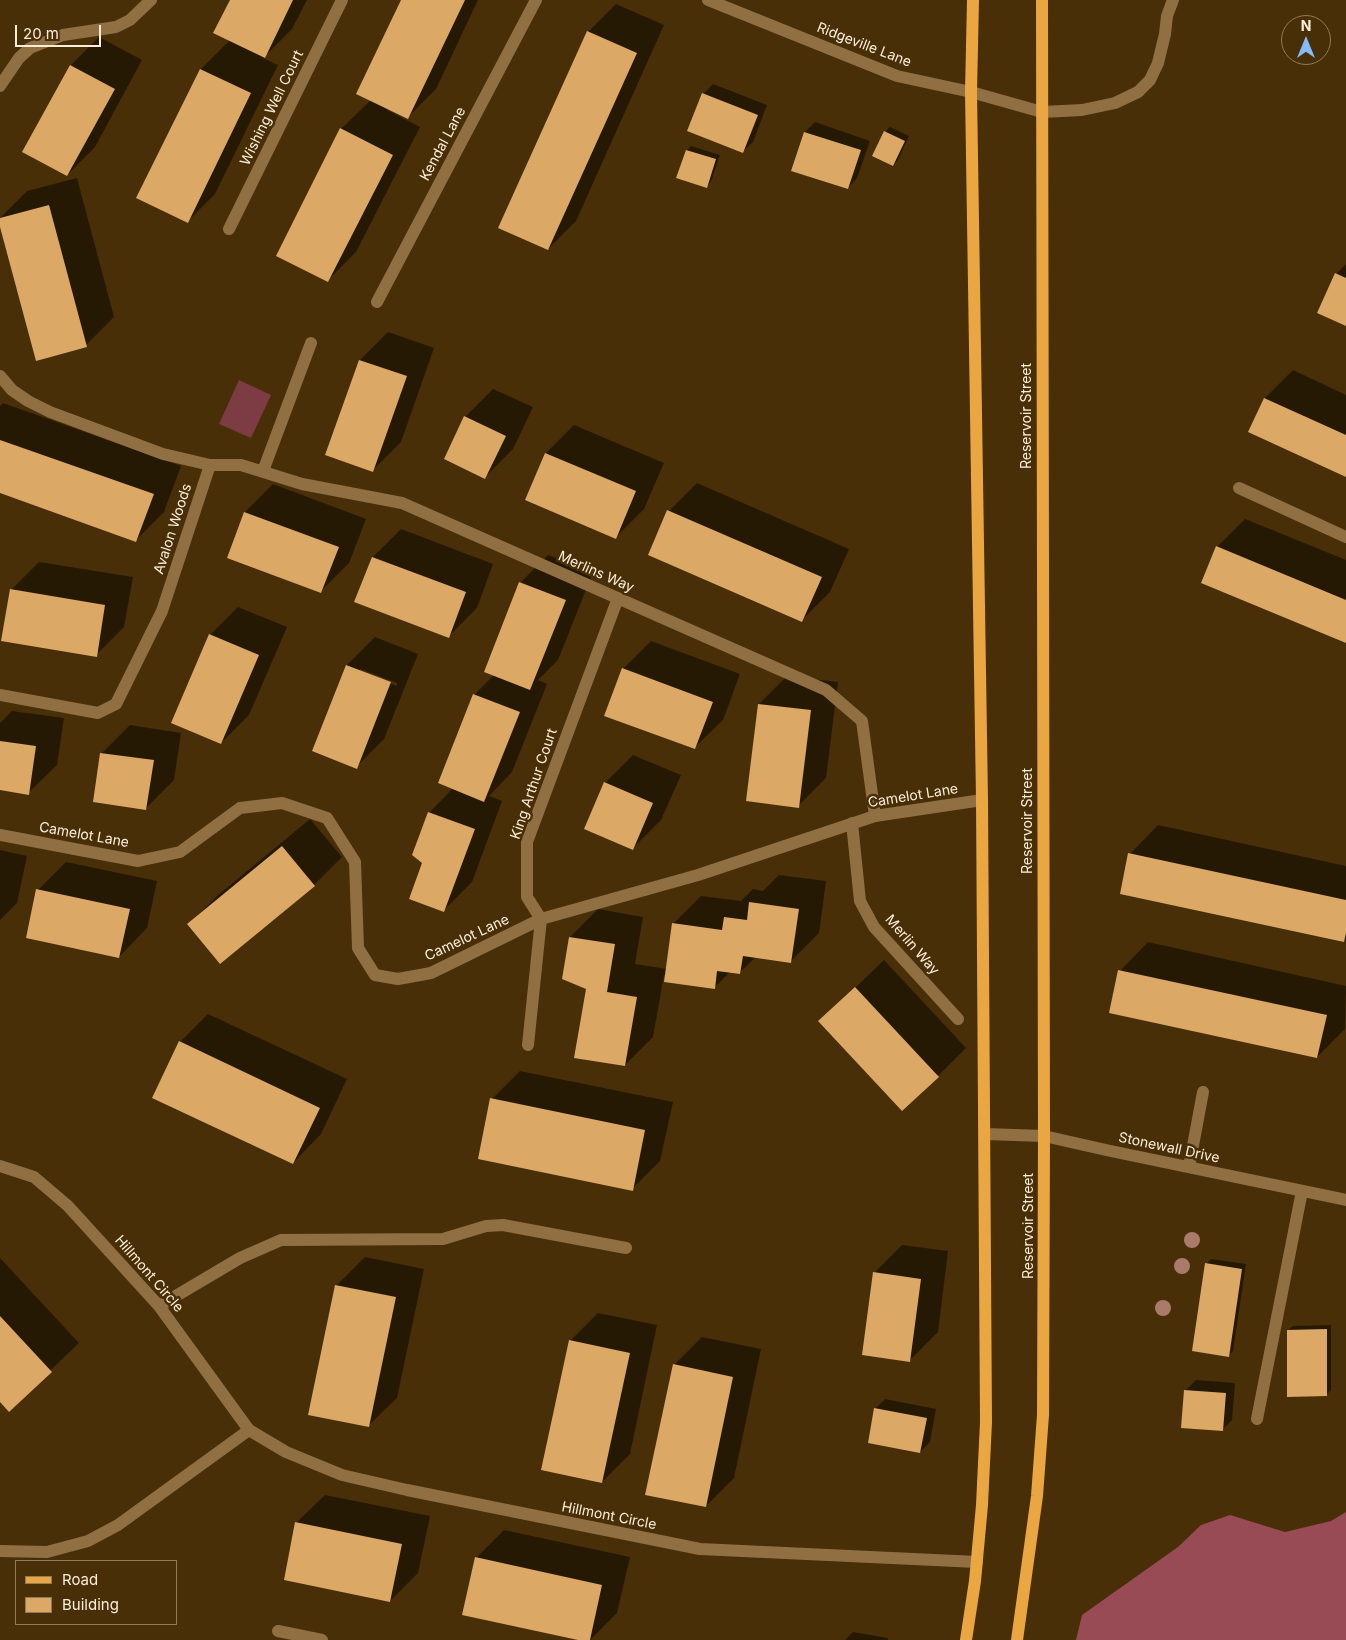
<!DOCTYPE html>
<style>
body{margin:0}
#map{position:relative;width:1346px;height:1640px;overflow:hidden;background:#482f07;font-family:Inter,sans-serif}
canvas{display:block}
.legend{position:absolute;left:15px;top:1560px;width:162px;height:65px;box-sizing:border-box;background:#482f07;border:1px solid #907b5b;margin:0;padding:6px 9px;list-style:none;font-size:15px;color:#fdedd9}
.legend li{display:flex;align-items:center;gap:10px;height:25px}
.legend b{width:25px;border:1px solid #907b5b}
.north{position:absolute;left:1281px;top:15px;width:50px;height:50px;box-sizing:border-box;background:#482f07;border:1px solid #907b5b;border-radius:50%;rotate:0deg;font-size:14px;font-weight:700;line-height:20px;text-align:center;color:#fdedd9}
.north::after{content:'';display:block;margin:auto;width:18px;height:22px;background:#85bbfb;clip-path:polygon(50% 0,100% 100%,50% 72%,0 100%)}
.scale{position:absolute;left:15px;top:25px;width:86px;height:22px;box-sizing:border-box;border:2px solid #fdedd9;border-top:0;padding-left:6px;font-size:15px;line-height:18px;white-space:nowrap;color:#fdedd9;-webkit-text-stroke:4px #482f07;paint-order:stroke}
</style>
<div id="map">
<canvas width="1346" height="1640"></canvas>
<ul class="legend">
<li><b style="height:6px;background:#eaa641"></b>Road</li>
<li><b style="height:14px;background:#dba865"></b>Building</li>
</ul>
<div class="north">N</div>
<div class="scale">20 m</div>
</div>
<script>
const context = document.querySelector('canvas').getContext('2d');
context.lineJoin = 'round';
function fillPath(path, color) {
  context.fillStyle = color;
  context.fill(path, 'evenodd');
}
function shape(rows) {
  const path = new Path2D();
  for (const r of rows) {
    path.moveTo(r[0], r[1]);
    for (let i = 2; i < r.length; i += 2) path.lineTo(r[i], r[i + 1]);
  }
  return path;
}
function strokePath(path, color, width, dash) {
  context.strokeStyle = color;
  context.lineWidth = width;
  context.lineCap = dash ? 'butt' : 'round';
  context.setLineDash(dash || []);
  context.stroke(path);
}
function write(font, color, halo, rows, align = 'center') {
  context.font = font + ' Inter,sans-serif';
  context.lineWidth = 5;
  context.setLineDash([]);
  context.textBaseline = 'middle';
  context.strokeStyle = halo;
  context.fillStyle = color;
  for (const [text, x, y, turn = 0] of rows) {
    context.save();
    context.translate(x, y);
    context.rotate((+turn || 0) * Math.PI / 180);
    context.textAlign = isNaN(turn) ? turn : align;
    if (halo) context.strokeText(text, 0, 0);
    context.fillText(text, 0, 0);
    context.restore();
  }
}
fillPath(shape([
 [239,380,271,395,251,438,219,424]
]), '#7d3b44');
fillPath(shape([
 [1346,1512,1346,1640,1076,1640,1082,1615,1178,1547,1201,1525,1230,1515,1285,1532,1331,1521]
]), '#984a55');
fillPath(shape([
 [231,0,307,0,292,29,263,58,278,65,215,194,187,222,138,198,201,69,230,40],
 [403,0,478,0,436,89,408,117,389,108,387,110,420,127,356,252,328,280,341,129,371,100],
 [616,4,664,25,576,221,548,249,588,32],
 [99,37,142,60,95,147,67,175,71,65],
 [713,84,767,105,753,142,743,151,703,94],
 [815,122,870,141,857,178,848,188,805,132],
 [890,127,909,136,898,160,893,165,885,132],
 [691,146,720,155,711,182,706,187,678,177,687,150],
 [77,178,114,317,86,345,0,222,0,218,27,191],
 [1346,264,1346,325,1336,274],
 [388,332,434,348,401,442,373,470,326,454,360,360],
 [1293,370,1346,395,1346,475,1250,431,1265,398],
 [493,389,533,407,513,449,485,477,465,417],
 [3,403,181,466,164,512,136,540,0,492,0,406],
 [574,425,664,463,644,509,616,537,527,500,546,453],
 [697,483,849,549,830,592,802,620,669,511],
 [273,484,366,519,349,563,321,591,245,512],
 [1245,519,1346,560,1346,642,1217,547],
 [401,529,493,564,477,608,449,636,356,602,373,557],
 [548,555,593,572,558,660,538,680,547,684,512,772,489,796,502,801,472,882,444,910,423,862,429,813,453,788,474,695,494,675,520,583],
 [39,562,133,577,124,627,96,655,11,590],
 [238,607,287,627,249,715,221,743,210,635],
 [375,637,418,654,384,739,356,767,313,750,347,665],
 [360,669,397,683,397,686,360,671],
 [651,641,740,674,723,720,694,748,623,669],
 [787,676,838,682,826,778,798,806,759,704],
 [12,711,64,718,57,765,28,793,0,789,0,723],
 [130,725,181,733,174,780,146,808,102,753],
 [633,755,681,775,661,820,633,848,605,783],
 [310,819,342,857,314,885,189,924,217,896],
 [1158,825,1346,866,1346,939,1344,941,1130,854],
 [0,850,27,856,17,903,0,920],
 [66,862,157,881,147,928,119,957,38,890],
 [779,875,826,881,819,933,791,961,756,957,739,973,730,972,714,988,664,975,653,1037,625,1065,587,988,570,937,598,909,643,917,635,964,667,969,673,924,701,896,741,901,753,889,763,891],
 [1148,942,1346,986,1345,1029,1317,1057,1120,971],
 [884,960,966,1048,938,1076,820,1022],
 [208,1014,347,1079,321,1134,293,1163,180,1042],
 [520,1071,673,1102,660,1161,632,1189,492,1099],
 [902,1245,948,1251,938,1332,910,1360,874,1273],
 [365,1257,424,1269,397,1398,368,1426,310,1414,337,1285],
 [0,1258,79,1343,9,1410,0,1400],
 [1211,1259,1246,1264,1233,1351,1228,1356,1206,1264],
 [598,1313,657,1325,630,1454,602,1482,570,1341],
 [1331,1325,1331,1390,1326,1395,1288,1330,1293,1326],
 [702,1337,761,1349,734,1478,706,1506,674,1365],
 [1196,1380,1235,1383,1232,1420,1222,1430,1182,1426,1186,1390],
 [885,1399,936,1409,930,1442,920,1452,875,1409],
 [325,1495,430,1516,418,1573,390,1601,296,1523],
 [504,1530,630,1557,617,1613,590,1640,584,1640,476,1558],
 [853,1632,888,1638,888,1640,845,1640]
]), '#0007');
fillPath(shape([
 [230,0,293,0,265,58,213,33],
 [401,0,465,0,408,119,356,94],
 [587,31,637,53,548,250,498,228],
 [70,65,115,89,67,176,22,152],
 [200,69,251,93,188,223,136,198],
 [702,93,758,115,743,153,687,131],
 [340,128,393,155,328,282,276,256],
 [884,131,905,141,893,166,872,156],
 [804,132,861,150,848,189,791,171],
 [686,150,716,159,707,188,676,178],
 [49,205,87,347,36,361,0,227,0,218],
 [1335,273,1346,278,1346,326,1317,313],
 [359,360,407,376,373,472,325,455],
 [1264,398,1346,435,1346,477,1248,432],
 [464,416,506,436,485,479,444,459],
 [0,440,154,494,136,542,0,493],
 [545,453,636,491,616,539,525,500],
 [667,510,822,577,802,622,648,555],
 [244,512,339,547,321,593,227,558],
 [1216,546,1346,600,1346,643,1201,583],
 [372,557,466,592,449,638,354,602],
 [519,582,566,600,530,690,484,672],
 [10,589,105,605,97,657,1,641],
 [209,634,259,655,221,744,171,723],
 [346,665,391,682,357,769,312,751],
 [622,668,713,702,695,749,604,716],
 [473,694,520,712,484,802,438,783],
 [758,704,811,710,799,808,746,801],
 [0,741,36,746,29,795,0,790],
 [100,753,154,760,146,810,93,802],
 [604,782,653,803,633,850,584,829],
 [428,812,475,829,444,912,409,899,422,863,412,855],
 [282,846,315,886,220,964,187,924],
 [1128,853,1346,900,1346,933,1344,942,1120,894],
 [36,889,130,909,119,958,26,938],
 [749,902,799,909,791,963,743,956,740,974,717,971,715,989,664,982,672,923,722,930,724,917,747,920],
 [569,937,615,944,607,992,637,997,625,1066,574,1058,586,989,562,979],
 [1118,970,1327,1015,1317,1058,1109,1013],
 [855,987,939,1077,902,1111,818,1021],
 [179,1041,320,1108,293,1164,152,1098],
 [490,1098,645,1130,633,1191,478,1159],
 [1205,1263,1242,1269,1229,1357,1192,1351],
 [873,1272,921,1279,910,1362,862,1355],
 [335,1285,396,1297,369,1427,308,1415],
 [0,1316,52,1372,9,1412,0,1402],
 [1327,1329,1327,1396,1287,1397,1287,1330],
 [569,1340,630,1353,602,1483,541,1470],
 [673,1364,733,1377,706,1507,645,1495],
 [1184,1390,1226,1393,1223,1431,1181,1428],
 [874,1408,927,1418,920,1453,868,1443],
 [295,1522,402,1544,390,1602,284,1580],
 [475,1557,602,1585,590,1640,578,1640,462,1615]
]), '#dba865');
strokePath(shape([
 [708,0,897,76,971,92,1042,112,1082,110,1115,103,1138,92,1150,80,1158,63,1165,34,1167,16,1173,0],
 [0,86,19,58,30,48,63,35,116,27,130,20,151,0],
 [229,229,342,0],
 [377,302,536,0],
 [0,376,12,390,28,401,50,412,163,454,210,465,162,611,116,704,98,713,0,695],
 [210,465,241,465,302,484,402,503,826,690,862,721,875,816],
 [263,471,311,343],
 [1239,488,1346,537],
 [852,823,860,901,874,927,958,1019],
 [0,835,138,861,180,852,240,808,282,803,327,818,355,862,358,948,375,975,398,979,431,973,541,919,698,875,875,816,982,800],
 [528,1045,541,919,527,897,527,842,618,598],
 [985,1134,1044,1136,1106,1150,1346,1200],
 [0,1166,34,1177,68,1206,159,1306,249,1430,286,1452,342,1475,407,1490,700,1549,977,1562],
 [1189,1167,1203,1092],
 [159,1306,240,1258,281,1240,443,1239,486,1226,503,1225,626,1248],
 [1257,1419,1302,1191],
 [0,1551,47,1552,88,1541,118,1525,249,1430],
 [278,1631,322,1640]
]), '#906f43', 12);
strokePath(shape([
 [966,1640,975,1581,982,1505,986,1422,982,800,971,92,973,0],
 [1017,1640,1037,1496,1043,1415,1044,1136,1042,0]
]), '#eaa641', 12);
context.fillStyle = '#aa7a6b';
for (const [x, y] of [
 [1192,1240],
 [1182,1266],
 [1163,1308]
]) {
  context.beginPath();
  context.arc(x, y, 8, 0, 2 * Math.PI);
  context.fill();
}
write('14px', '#fdedd9', '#482f07', [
 ["Ridgeville Lane",864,45,21],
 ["Wishing Well Court",272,108,-64],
 ["Kendal Lane",443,144,-62],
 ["Reservoir Street",1027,416,-90],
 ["Avalon Woods",173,529,-72],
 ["Merlins Way",596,572,24],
 ["King Arthur Court",534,784,-71],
 ["Camelot Lane",913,796,-9],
 ["Reservoir Street",1028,821,-90],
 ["Camelot Lane",84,835,10],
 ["Camelot Lane",467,938,-25],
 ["Merlin Way",912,945,49],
 ["Stonewall Drive",1169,1148,12],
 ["Reservoir Street",1029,1226,-90],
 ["Hillmont Circle",149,1274,49],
 ["Hillmont Circle",609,1516,11]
]);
</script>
